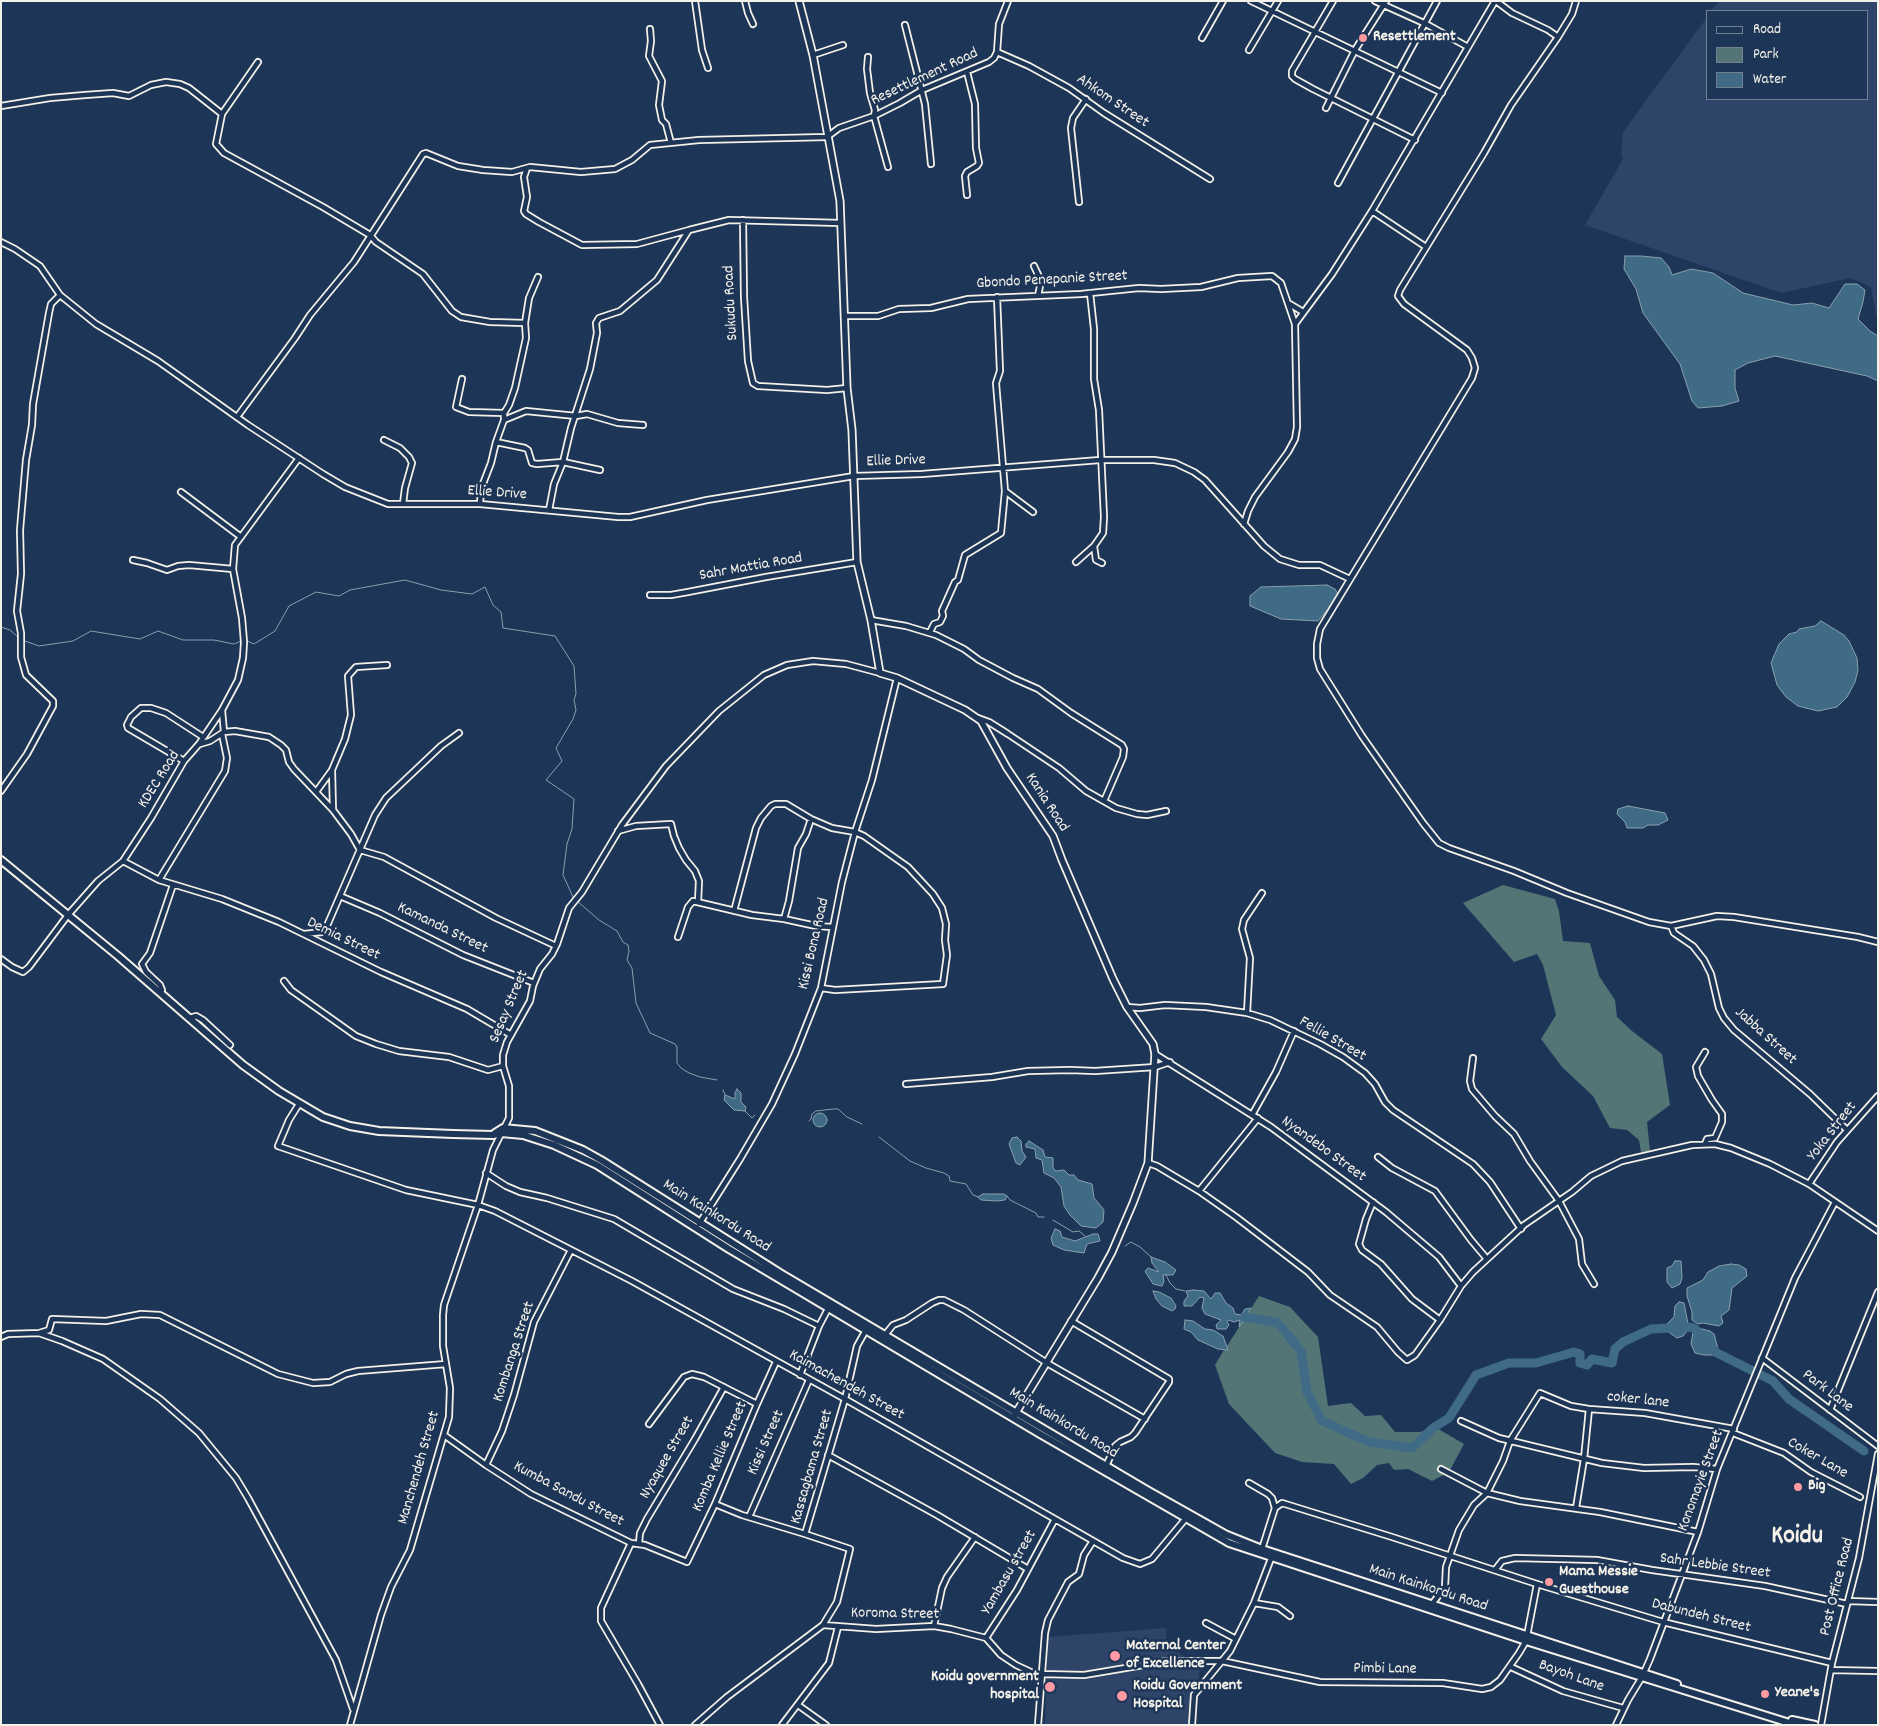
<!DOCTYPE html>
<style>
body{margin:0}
#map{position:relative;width:1879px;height:1726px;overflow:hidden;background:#1d3557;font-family:Dekko,sans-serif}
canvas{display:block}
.frame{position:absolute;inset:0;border:2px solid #f4f1e8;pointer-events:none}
.legend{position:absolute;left:1706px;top:10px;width:162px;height:90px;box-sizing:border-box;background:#1d3557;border:1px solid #738091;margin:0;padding:6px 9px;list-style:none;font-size:15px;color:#f4f1e8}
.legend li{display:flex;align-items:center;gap:10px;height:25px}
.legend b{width:25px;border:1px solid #738091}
</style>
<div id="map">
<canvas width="1879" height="1726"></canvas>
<div class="frame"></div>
<ul class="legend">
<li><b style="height:6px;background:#1d3557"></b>Road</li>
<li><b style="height:14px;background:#537576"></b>Park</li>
<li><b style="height:14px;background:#406b87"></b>Water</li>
</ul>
</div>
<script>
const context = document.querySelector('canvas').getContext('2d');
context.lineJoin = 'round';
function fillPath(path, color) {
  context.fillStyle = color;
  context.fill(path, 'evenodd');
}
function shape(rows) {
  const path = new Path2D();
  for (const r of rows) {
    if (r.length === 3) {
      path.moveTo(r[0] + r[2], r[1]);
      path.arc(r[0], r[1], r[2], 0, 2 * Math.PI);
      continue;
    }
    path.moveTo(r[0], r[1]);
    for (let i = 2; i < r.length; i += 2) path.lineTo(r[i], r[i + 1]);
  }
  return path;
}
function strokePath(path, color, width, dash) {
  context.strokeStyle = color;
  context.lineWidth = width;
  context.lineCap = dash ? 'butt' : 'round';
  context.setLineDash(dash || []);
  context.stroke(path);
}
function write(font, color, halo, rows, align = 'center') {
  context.font = font + ' Dekko,sans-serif';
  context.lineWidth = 5;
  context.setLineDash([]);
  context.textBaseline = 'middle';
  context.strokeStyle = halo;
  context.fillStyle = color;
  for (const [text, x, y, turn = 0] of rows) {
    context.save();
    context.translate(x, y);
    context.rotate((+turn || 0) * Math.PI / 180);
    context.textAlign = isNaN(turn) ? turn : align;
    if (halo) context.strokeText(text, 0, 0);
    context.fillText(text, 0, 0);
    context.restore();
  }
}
fillPath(shape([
 [1719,1,1878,1,1878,325,1871,287,1851,278,1781,293,1585,225,1623,159,1621,154,1623,132,1708,16,1708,99,1868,99,1868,11,1711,11],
 [1166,1628,1166,1643,1200,1670,1194,1711,1190,1725,1045,1725,1048,1637]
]), '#2e4468');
fillPath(shape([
 [1503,885,1555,899,1559,911,1563,941,1590,943,1599,976,1615,1000,1617,1017,1632,1031,1662,1054,1670,1105,1647,1122,1650,1151,1641,1152,1639,1140,1627,1130,1610,1128,1593,1096,1562,1067,1541,1039,1556,1015,1543,965,1537,954,1514,962,1463,903],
 [1259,1296,1290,1307,1318,1337,1328,1406,1351,1403,1365,1416,1381,1415,1395,1432,1420,1432,1435,1427,1464,1444,1449,1472,1432,1481,1408,1469,1394,1470,1389,1463,1377,1465,1363,1478,1351,1484,1334,1464,1302,1462,1275,1453,1229,1404,1215,1365,1224,1350,1228,1350,1227,1346]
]), '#537576');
const water = shape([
 [1625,256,1641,256,1661,258,1669,267,1672,275,1691,269,1713,273,1743,293,1793,305,1812,303,1829,308,1845,284,1857,284,1865,290,1863,302,1858,319,1870,331,1878,336,1878,381,1867,376,1775,356,1748,363,1735,370,1735,388,1739,401,1722,406,1698,408,1692,401,1680,364,1643,313,1636,289,1624,269,1625,256],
 [1327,585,1335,589,1339,596,1318,621,1281,619,1250,606,1250,596,1261,587,1327,585],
 [1821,621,1844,635,1849,641,1857,658,1858,670,1855,682,1847,697,1837,707,1818,711,1798,706,1786,697,1777,685,1771,663,1779,644,1789,634,1797,632,1799,629,1815,626,1821,621],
 [1628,806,1665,813,1668,820,1658,825,1648,825,1643,828,1627,828,1625,822,1617,814,1618,809,1628,806],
 [737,1089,741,1093,741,1102,746,1107,745,1111,734,1110,724,1100,725,1095,735,1099,735,1093,737,1089],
 [820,1120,7],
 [1017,1137,1021,1141,1022,1151,1026,1157,1020,1165,1016,1163,1009,1144,1012,1138,1017,1137],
 [1029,1141,1043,1150,1045,1157,1053,1158,1053,1168,1056,1171,1064,1170,1069,1175,1074,1175,1078,1180,1092,1184,1094,1198,1104,1210,1103,1222,1096,1228,1081,1226,1070,1215,1064,1206,1061,1187,1054,1178,1044,1173,1042,1160,1036,1158,1035,1149,1026,1147,1026,1144,1029,1141],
 [983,1194,1004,1194,1007,1196,1005,1200,998,1201,981,1200,978,1197,983,1194],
 [1055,1229,1060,1231,1062,1237,1075,1241,1093,1234,1098,1234,1100,1241,1087,1244,1084,1253,1064,1250,1053,1245,1051,1238,1055,1229],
 [1151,1257,1165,1262,1176,1270,1173,1275,1163,1275,1164,1281,1162,1286,1153,1284,1145,1271,1148,1268,1159,1272,1152,1263,1151,1257],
 [1675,1261,1681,1261,1682,1278,1680,1284,1672,1288,1667,1282,1667,1268,1672,1266,1675,1261],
 [1731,1264,1739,1265,1746,1269,1747,1276,1732,1288,1729,1310,1721,1316,1723,1323,1719,1326,1703,1323,1698,1324,1692,1320,1692,1312,1687,1296,1687,1288,1703,1280,1708,1272,1719,1266,1731,1264],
 [1193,1290,1204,1291,1211,1299,1215,1293,1220,1293,1226,1303,1233,1308,1235,1314,1241,1315,1245,1309,1251,1308,1239,1327,1240,1320,1234,1322,1228,1320,1227,1322,1229,1325,1226,1329,1217,1329,1216,1325,1221,1320,1205,1314,1202,1308,1204,1298,1200,1297,1192,1306,1184,1306,1184,1301,1188,1296,1186,1291,1193,1290],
 [1153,1291,1159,1292,1171,1298,1176,1306,1175,1309,1172,1311,1162,1306,1156,1299,1153,1291],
 [1679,1302,1684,1303,1689,1329,1683,1336,1677,1338,1663,1328,1674,1317,1675,1306,1679,1302],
 [1185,1320,1193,1321,1205,1329,1213,1330,1223,1336,1228,1350,1218,1349,1198,1340,1191,1332,1184,1329,1185,1320],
 [1694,1327,1710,1331,1714,1334,1718,1349,1717,1355,1704,1355,1695,1353,1691,1344,1694,1327]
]);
fillPath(water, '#406b87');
strokePath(water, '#88a1ae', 1);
strokePath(shape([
 [1,627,10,630,19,638],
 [22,640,39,646,73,641,91,631,140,639,158,631,183,640,214,640,234,644,241,641],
 [245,640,254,644,275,631,289,606,316,592,339,596,350,590,405,580,441,590,472,594,485,587,493,605,501,612,503,628,555,636,574,666,576,694,574,700,576,710,573,719,556,748,562,761,546,780,574,799,572,829,567,844,563,875,574,899],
 [577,901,599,920,617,931,623,942,628,945,629,951,627,960,632,968,636,1003,650,1033,675,1044,677,1047,677,1063,681,1068,689,1073,700,1077,717,1080],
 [723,1090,725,1095],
 [745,1111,752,1118,755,1115],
 [809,1121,811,1119,812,1114,816,1111,833,1109,838,1109,847,1117,862,1124],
 [879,1137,910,1161,926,1168,944,1173,949,1176,950,1181,966,1184,973,1195,978,1197],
 [1007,1196,1010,1200,1036,1213,1038,1217,1044,1217],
 [1053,1220,1073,1232,1079,1231,1085,1236],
 [1125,1246,1131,1242,1140,1247,1151,1257],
 [1166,1275,1170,1283,1176,1289,1185,1291]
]), '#88a1ae', 1);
strokePath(shape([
 [1245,1317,1278,1323,1301,1351,1307,1392,1322,1421,1369,1442,1412,1448,1433,1428,1449,1418,1476,1375,1509,1363,1536,1363,1574,1352,1580,1354,1580,1363,1587,1365,1592,1359,1612,1363,1615,1349,1623,1342,1651,1329,1689,1327,1694,1328,1702,1336],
 [1710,1346,1717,1353,1773,1381,1789,1399,1864,1451]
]), '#406b87', 9);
const street = shape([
 [695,1,702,50,708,68],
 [745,1,748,13,753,24],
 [1251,1,1442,93],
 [1333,1,1292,71,1292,76,1295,79,1313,89,1415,140],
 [1375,1,1426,24,1468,47],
 [1496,1,1512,13,1548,30,1558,37],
 [1576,1,1572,14,1558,37,1511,105,1484,153,1400,290,1398,296,1404,304,1467,350,1472,358,1475,368,1472,378,1320,629,1317,644,1317,658,1320,669,1362,736,1423,823,1439,843,1449,848,1514,871,1567,893,1649,922,1671,926,1717,916,1734,917,1858,937,1878,942],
 [905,25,925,104,931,164],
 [650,29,651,41,649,56,662,81,659,105,662,120,666,124,671,143],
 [1202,38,1223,1],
 [1249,50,1278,1],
 [997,52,1029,66,1069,88,1104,113,1210,179],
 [813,55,843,45],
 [868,57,867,69,870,93,875,110,874,116,888,167],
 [258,62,222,114,216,144,224,153,323,207,370,235,376,242,423,274,452,311,461,317,490,322,525,323],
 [1,106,50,98,85,95,113,93,129,96,151,85,166,82,180,84,189,88,222,114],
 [1326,108,1355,50,1386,1],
 [527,168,524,177,527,197,524,211,526,214,539,222,582,245,637,244,689,230],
 [1338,183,1437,1],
 [967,195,965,176,967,172,977,166,979,163,976,148,975,104,967,72],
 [1079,202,1071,128,1073,118,1086,99],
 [1372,211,1426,247],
 [743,220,744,297,748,361,753,383,758,386,827,390,847,388],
 [1,242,15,249,40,266,60,295,96,324,158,361,248,425,323,474,345,487,388,504,480,504,618,517,630,517,707,500,854,476,922,474,1100,460,1154,460,1175,463,1194,472,1205,480,1264,546,1280,559,1299,565,1320,565,1350,579],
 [1034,266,1041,281,1038,296],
 [1090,293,1094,329,1094,379,1099,410,1104,517,1103,533,1094,546,1096,560,1102,563],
 [997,297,1000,371,996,383,1005,491,1033,512],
 [1288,303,1303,312],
 [846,316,878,316,899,309,931,308,968,299,1081,294,1139,288,1161,289,1201,287,1238,278,1272,276,1281,283,1295,324,1297,427,1295,439,1288,452,1255,497,1248,511,1244,524],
 [1295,324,1332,274,1372,211,1495,1],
 [462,379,456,407,469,412,504,413,504,420,496,442,491,463,481,489,480,504],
 [504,413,509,405,515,388,526,338,525,323,529,298,538,277],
 [237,417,295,338,310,315,354,262,423,154,426,153,458,166,483,170,512,172,530,167,581,172,615,169,632,160,650,145,699,140,827,137,839,128,874,116,900,103,922,90,989,62,994,58,997,52,999,24,1008,1],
 [504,420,526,411,576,416,587,414,618,423,643,425],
 [384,440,400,448,409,457,412,463,405,488,403,504],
 [496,442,525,448,528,450,532,463,537,464,563,462,600,470],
 [181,492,241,537],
 [549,510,554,484,563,462,571,428,590,369,597,333,596,323,599,318,620,311,657,280,689,230,729,220,841,223],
 [133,560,147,563,167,570,178,566,189,565,233,569],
 [1076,562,1094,546],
 [650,595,671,595,688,592,766,577,857,562],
 [871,620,906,626,936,635,964,649,979,660,1013,678,1038,689,1071,713,1122,745,1124,749,1123,757,1104,801],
 [930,632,934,624,940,622,943,616,942,611,955,582,958,580,965,555,1001,533,1005,491],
 [222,710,224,732],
 [978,718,989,722,1008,734,1059,768,1086,791,1116,808,1137,814,1147,815,1166,811],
 [200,744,210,741,224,732,235,731,269,737,281,745,286,750,289,762,294,769,333,810,351,834,360,850,384,857,496,918,556,946],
 [184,761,128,728,127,725,131,717,141,708,151,708,166,713,203,737],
 [332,770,333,810],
 [1,791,27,754,53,706,53,701,26,675,21,657,21,633,17,611,21,574,20,530,26,460,32,425,33,404,49,313,51,304,60,295],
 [316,792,332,770,345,739,351,715,348,676,356,667,387,665],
 [618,831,636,826,671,824,674,836,679,848,686,860,695,871,699,881,698,902],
 [123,861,159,880,222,899,279,922,381,972,467,1009,511,1035],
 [159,880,225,771,227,758,222,734],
 [340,896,380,913,463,955,534,983],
 [734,911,756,828,761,818,771,806,775,804,786,804,811,819,832,828,855,832,864,836,908,867,933,894,942,908,946,924,945,940,947,955,943,984,835,990,821,988],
 [784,919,789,901,798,848,806,834,811,819],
 [1671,926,1674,933,1693,946,1704,960,1711,974,1719,1008,1724,1018,1734,1030,1810,1094,1847,1130],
 [304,934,322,932,326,928,375,815,386,798,441,746,459,733],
 [678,937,688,907,693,901,752,915,784,919,816,926,832,927],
 [1,959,12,967,23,972,29,967,68,915,98,881,123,861,151,818,184,761,199,744,222,710,238,680,243,658,244,642,242,618,233,569,235,545,299,458],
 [284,981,291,990,356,1036,376,1044,399,1051,449,1057,488,1070,503,1066],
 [160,993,162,990,160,985,146,972,142,964,150,953,173,885],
 [1127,1007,1140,1008,1165,1005,1206,1007,1247,1013,1270,1020,1320,1044,1343,1057,1365,1073,1375,1084,1385,1102,1393,1110,1473,1164,1490,1182,1521,1229],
 [1247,1013,1250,958,1242,929,1244,920,1262,893],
 [190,1018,196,1016,203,1020,230,1045],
 [1155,1054,1271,1127,1386,1212,1439,1257,1461,1286],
 [1473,1058,1470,1081,1472,1089,1495,1116,1514,1134,1530,1161,1559,1201,1579,1239,1582,1264,1594,1284],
 [906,1084,992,1077,1028,1071,1070,1070,1095,1071,1155,1067,1170,1062],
 [299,1104,289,1120,278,1146,406,1190,478,1205,495,1211,632,1281,845,1399,1123,1558,1140,1564,1152,1559,1187,1517],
 [1252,1115,1276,1072,1294,1031],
 [1705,1144,1707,1139,1715,1138,1722,1122,1722,1114,1712,1100,1698,1076,1696,1067,1705,1052],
 [1378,1157,1392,1168,1435,1191,1471,1240,1487,1259],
 [1148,1163,1157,1166,1199,1191,1236,1217,1308,1272,1330,1295,1377,1327,1398,1352,1407,1360,1415,1355,1440,1320,1461,1286,1473,1272,1524,1225,1572,1192,1591,1176,1622,1161,1692,1145,1715,1144,1731,1148,1770,1164,1809,1184,1878,1231],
 [486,1173,506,1186,520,1192,547,1198,614,1219,733,1289,784,1309,819,1326],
 [1809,1184,1837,1142,1878,1096],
 [1199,1191,1258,1118],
 [1373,1202,1366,1219,1359,1244,1362,1250,1381,1264,1412,1299,1440,1320],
 [699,1224,740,1159,772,1104,795,1054,821,988,842,882,855,832,872,780,897,678],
 [1071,1321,1169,1379,1169,1382,1135,1433,1131,1437,1120,1442,1115,1446,1106,1466],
 [39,1333,49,1330,52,1319,106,1321,141,1314,160,1315,278,1374,313,1383,330,1382,346,1374,358,1371,446,1364],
 [885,1335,893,1325,906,1320,932,1303,939,1300,944,1300,964,1310,1047,1363,1145,1419],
 [1,1337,8,1334,39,1333,62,1341,103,1359,160,1399,199,1433,236,1478,248,1498,336,1660,353,1709],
 [1762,1358,1878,1446],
 [800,1375,819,1326,829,1307],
 [1830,1410,1878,1292],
 [1461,1421,1499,1438,1602,1463,1644,1468,1693,1467,1717,1469],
 [649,1424,684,1377,692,1374,704,1377,757,1404],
 [1733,1433,1784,1453,1811,1472,1860,1497],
 [444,1435,486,1465,531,1494,631,1543,645,1545,687,1562,715,1504,757,1404,776,1362],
 [828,1455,937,1515,1028,1569],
 [486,1465,502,1431,514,1395,534,1322,571,1250],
 [1249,1483,1268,1494,1272,1498,1275,1508],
 [1576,1508,1584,1459,1589,1409],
 [749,1517,809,1380],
 [1698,1532,1600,1512,1520,1501,1487,1493,1503,1461,1510,1441,1540,1393,1571,1406,1589,1409,1645,1413,1734,1429],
 [805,1534,845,1399,857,1346,866,1330],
 [631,1543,601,1608,601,1621,638,1684,660,1725],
 [639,1543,640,1533,647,1519,695,1439,724,1387],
 [1262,1549,1275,1508,1282,1503,1392,1537,1537,1584,1663,1622,1832,1663],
 [1495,1570,1502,1561,1515,1558,1597,1560,1652,1570,1765,1586,1847,1604],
 [1848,1601,1878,1602],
 [1254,1603,1278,1607,1290,1616],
 [1432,1604,1445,1587,1446,1567,1459,1530,1474,1505,1487,1493,1441,1469],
 [1206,1623,1236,1639],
 [823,1625,876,1629,934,1626,951,1629,986,1638,1001,1655,1016,1665,1033,1673,1042,1674,1084,1675,1167,1661,1222,1661,1320,1682,1443,1683,1482,1689,1491,1687,1500,1680,1519,1653,1526,1641,1537,1584],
 [934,1626,942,1588,947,1577,975,1537],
 [986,1638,1017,1590,1055,1519],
 [1511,1667,1563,1691,1623,1708],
 [1831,1670,1878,1671],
 [798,1705,826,1725],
 [350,1725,381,1615,391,1587,410,1550,449,1417,450,1388,443,1346,443,1315,444,1305,478,1205,493,1150,509,1118,509,1086,503,1066,503,1055,507,1042,530,1001,533,986,540,969,552,954,557,944,569,908,582,892,622,825,666,766,719,711,764,675,787,665,813,661,846,664,880,673],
 [695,1725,727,1697,823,1625,837,1602,850,1549,805,1534,742,1515,715,1504],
 [782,1725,829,1663,838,1627],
 [1038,1725,1045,1633,1048,1620,1068,1582,1079,1574,1084,1555,1093,1541],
 [1192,1725,1194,1695,1230,1651,1254,1603,1272,1556],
 [1616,1725,1628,1700,1642,1677,1650,1659,1698,1532,1717,1469,1795,1278,1835,1202],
 [1821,1725,1832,1663,1859,1558,1878,1454]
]);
const secondary = shape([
 [799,1,813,55,840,201,847,388,852,430,857,562,871,620,880,673,897,678,965,710,981,721,1007,768,1053,836,1062,860,1113,979,1127,1007,1153,1044,1155,1054,1148,1163,1133,1203,1112,1252,1098,1278,1014,1416]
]);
const primary = shape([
 [1,860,118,956,243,1065,279,1091,323,1117,350,1126,379,1131,453,1134,493,1135,501,1133,523,1135,554,1145,597,1165,729,1249,1040,1434,1229,1543,1526,1641,1796,1725],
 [495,1133,503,1128,535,1131,583,1150,601,1160,780,1273,1147,1490,1227,1535,1262,1549,1677,1684],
 [1792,1720,1815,1725]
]);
strokePath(street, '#f4f1e8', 8);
strokePath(secondary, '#f4f1e8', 9);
strokePath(primary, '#f4f1e8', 10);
strokePath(street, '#1d3557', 4.5);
strokePath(secondary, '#1d3557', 5.5);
strokePath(primary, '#1d3557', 6);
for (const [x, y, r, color] of [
 [1363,38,5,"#ff9aa2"],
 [1798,1487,5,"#ff9aa2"],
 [1549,1582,5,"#ff9aa2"],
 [1115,1656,6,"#ff9aa2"],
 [1050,1687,6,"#ff9aa2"],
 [1765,1694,5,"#ff9aa2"],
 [1122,1696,6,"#ff9aa2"]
]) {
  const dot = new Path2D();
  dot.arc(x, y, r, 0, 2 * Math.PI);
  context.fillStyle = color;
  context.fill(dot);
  strokePath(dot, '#1d3557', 2);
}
write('bold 16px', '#f4f1e8', '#1d3557', [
 ["Resettlement",1373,38],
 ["Big",1808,1487],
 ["Mama Messie",1559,1573],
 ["Guesthouse",1559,1591],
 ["Maternal Center",1126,1647],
 ["of Excellence",1126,1665],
 ["Koidu government",1039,1678,"right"],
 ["hospital",1039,1696,"right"],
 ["Koidu Government",1133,1687],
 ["Hospital",1133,1705],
 ["Yeane's",1775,1694]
], 'left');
write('16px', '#f4f1e8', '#1d3557', [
 ["Resettlement Road",925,78,-25],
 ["Ahkom Street",1112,102,34],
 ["Gbondo Penepanie Street",1052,281,-3],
 ["Sukudu Road",732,303,-93],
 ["Ellie Drive",896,462,-2],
 ["Ellie Drive",497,494,4],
 ["Sahr Mattia Road",751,568,-10],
 ["KDEC Road",160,780,-58],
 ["Kania Road",1046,803,57],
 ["Kamanda Street",442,929,26],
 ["Demia Street",343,940,26],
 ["Kissi Bona Road",815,944,-77],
 ["Sesay Street",510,1007,-67],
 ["Jabba Street",1765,1037,42],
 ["Fellie Street",1332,1040,30],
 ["Yoka Street",1833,1132,-52],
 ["Nyandebo Street",1323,1150,36],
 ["Main Kainkordu Road",716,1217,32],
 ["Kombanga Street",515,1352,-72],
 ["Kaimachendeh Street",846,1386,29],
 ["Park Lane",1827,1392,37],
 ["coker lane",1638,1401,6],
 ["Main Kainkordu Road",1063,1424,31],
 ["Kissi Street",767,1443,-66],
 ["Komba Kellie Street",721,1457,-67],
 ["Nyaquee Street",668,1458,-60],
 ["Coker Lane",1817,1459,30],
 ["Kassagbama Street",813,1467,-74],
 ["Manchendeh Street",420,1468,-74],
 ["Konomayie Street",1702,1481,-70],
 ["Kumba Sandu Street",568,1495,28],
 ["Sahr Lebbie Street",1715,1567,8],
 ["Yambasu street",1010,1573,-60],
 ["Post Office Road",1838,1587,-76],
 ["Main Kainkordu Road",1428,1589,18],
 ["Koroma Street",895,1615,1],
 ["Dabundeh Street",1701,1617,14],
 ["Pimbi Lane",1385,1670,1],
 ["Bayoh Lane",1571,1677,20]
]);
write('bold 26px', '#f4f1e8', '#1d3557', [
 ["Koidu",1797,1538]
]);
</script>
